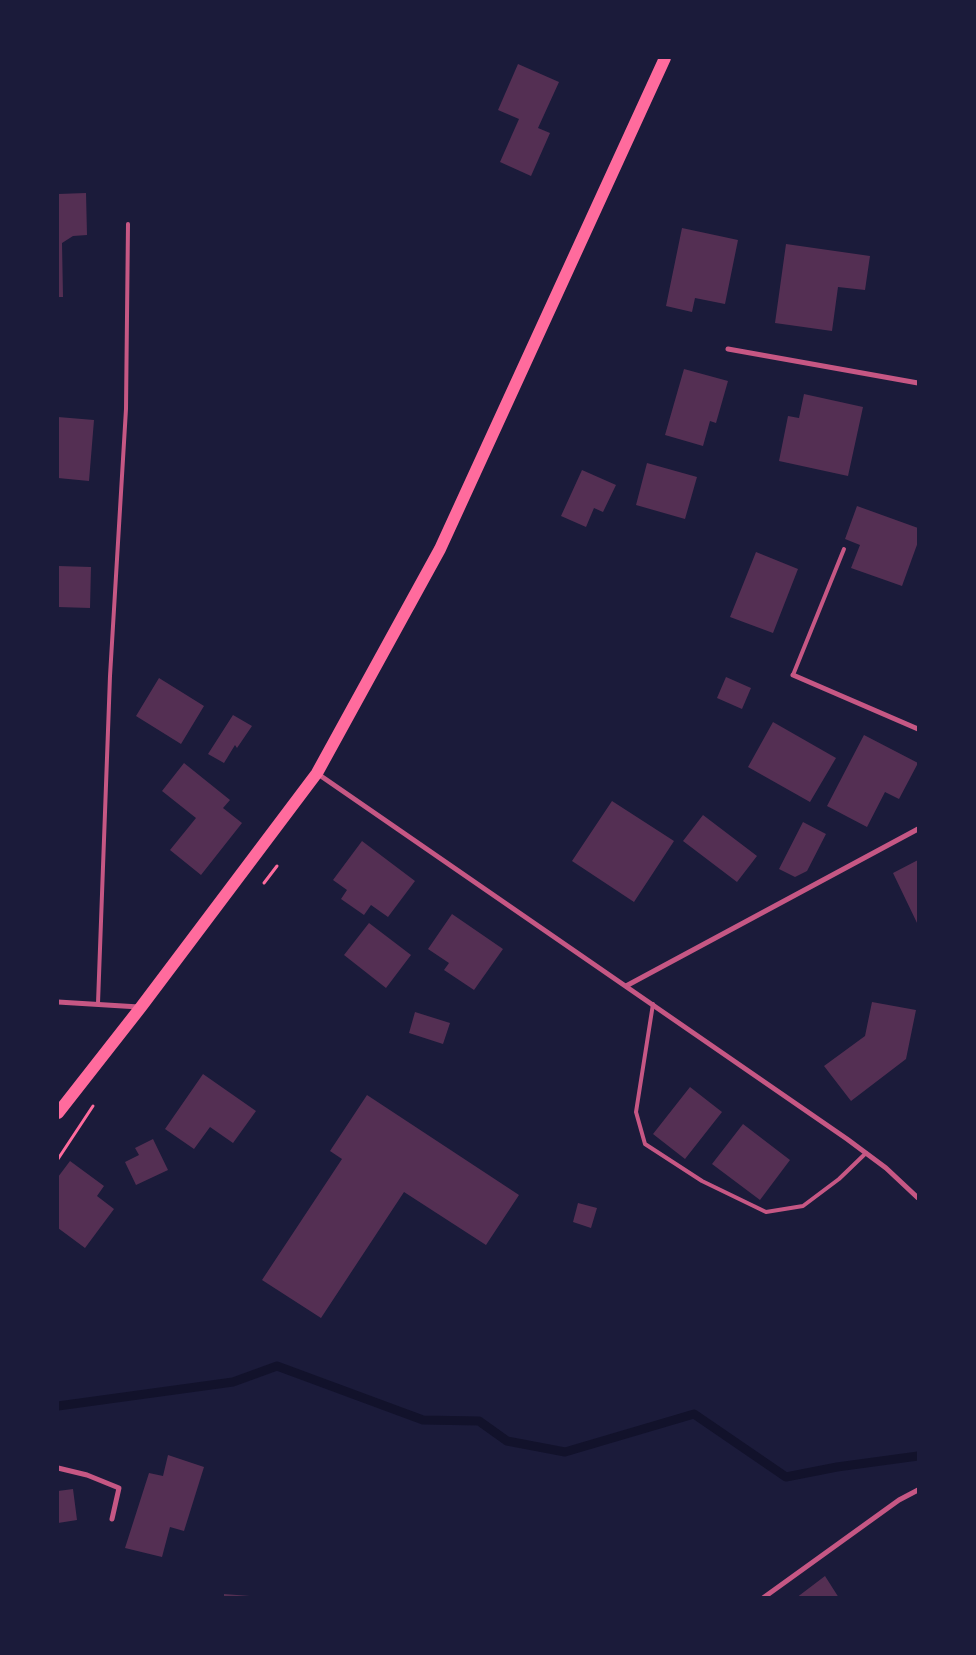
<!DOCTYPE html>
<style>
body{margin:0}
#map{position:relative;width:976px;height:1655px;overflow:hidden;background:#1b1b3a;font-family:"Titillium Web",sans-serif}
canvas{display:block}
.frame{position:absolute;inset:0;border:59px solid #1b1b3a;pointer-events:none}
</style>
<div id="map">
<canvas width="976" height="1655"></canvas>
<div class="frame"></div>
</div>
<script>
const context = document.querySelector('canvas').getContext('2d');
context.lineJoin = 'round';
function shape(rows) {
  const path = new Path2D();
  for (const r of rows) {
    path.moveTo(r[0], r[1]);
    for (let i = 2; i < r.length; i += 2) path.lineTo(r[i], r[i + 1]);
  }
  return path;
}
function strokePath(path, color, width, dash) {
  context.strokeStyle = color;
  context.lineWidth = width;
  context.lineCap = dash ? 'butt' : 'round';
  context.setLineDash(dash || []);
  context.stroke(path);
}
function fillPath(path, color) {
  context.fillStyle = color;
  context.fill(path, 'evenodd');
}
strokePath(shape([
 [58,1406,233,1382,277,1366,423,1420,479,1421,507,1441,565,1452,694,1414,786,1477,837,1467,918,1456]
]), '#12122b', 9);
fillPath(shape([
 [518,64,559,82,538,128,550,133,531,176,500,162,519,119,498,110],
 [86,193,87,235,73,236,62,243,63,297,58,297,58,194],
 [682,228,738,240,725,304,695,298,692,312,666,306],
 [786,244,870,256,865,290,838,287,832,331,775,323],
 [684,369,728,381,716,423,710,421,703,446,665,435],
 [804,394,863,407,848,476,779,461,788,416,799,418],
 [58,417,94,420,89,481,58,478],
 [647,463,697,477,685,519,636,505],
 [582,470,616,485,603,512,594,508,586,527,561,516],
 [857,506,918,528,918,542,902,586,851,568,860,545,845,539],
 [756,552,798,569,773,633,730,617],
 [58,566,91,567,90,608,58,607],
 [726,677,751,688,742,709,717,698],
 [159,678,204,706,181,744,136,716],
 [233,715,252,726,237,748,235,745,224,763,208,754],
 [773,722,836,758,810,802,748,767],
 [864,735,918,763,899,799,885,792,867,827,827,806],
 [184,763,230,800,223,808,242,823,201,875,170,850,196,818,162,791],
 [612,801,674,841,634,902,572,861],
 [703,815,757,856,737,882,683,841],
 [803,822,826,834,807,871,795,877,779,869],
 [362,841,415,881,388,917,371,905,364,915,341,899,347,890,333,880],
 [918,860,918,925,893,873],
 [452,914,503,949,474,990,444,970,449,963,428,949],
 [369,923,411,955,386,988,344,955],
 [872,1002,916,1010,906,1059,851,1101,824,1066,865,1036],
 [415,1012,450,1023,443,1044,409,1033],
 [203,1074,256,1111,233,1143,210,1127,194,1149,165,1129],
 [690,1087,722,1112,685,1159,653,1134],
 [367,1095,519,1195,486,1245,404,1192,321,1318,262,1280,342,1159,330,1151],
 [743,1124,790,1160,760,1200,712,1164],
 [153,1139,168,1170,136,1185,125,1162,139,1155,135,1148],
 [70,1161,104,1186,97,1196,114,1209,85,1248,58,1228,58,1177],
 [578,1203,597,1208,591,1228,573,1222],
 [168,1455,204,1467,184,1531,170,1527,162,1557,125,1548,149,1473,163,1476],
 [73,1489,77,1520,58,1523,58,1491],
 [825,1576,839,1598,796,1598],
 [224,1594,250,1596,250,1598,224,1598]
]), '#542f53');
strokePath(shape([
 [264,883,277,866],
 [58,1159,93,1106]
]), '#ff6b9d', 3);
strokePath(shape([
 [793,675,844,549],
 [98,1003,110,676,126,409,128,224],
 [653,1004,636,1112,645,1144,702,1181,766,1212,803,1206,839,1179,866,1153]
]), '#c65784', 4);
strokePath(shape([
 [728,349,918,383],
 [793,675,918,729],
 [318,774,847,1139,886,1168,918,1198],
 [626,986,918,829],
 [58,1002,139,1007],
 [58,1468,87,1475,119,1488,112,1519],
 [763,1598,899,1500,918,1490]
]), '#c65784', 5);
strokePath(shape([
 [58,1113,141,1007,317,773,440,549,665,58]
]), '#ff6b9d', 12);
</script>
